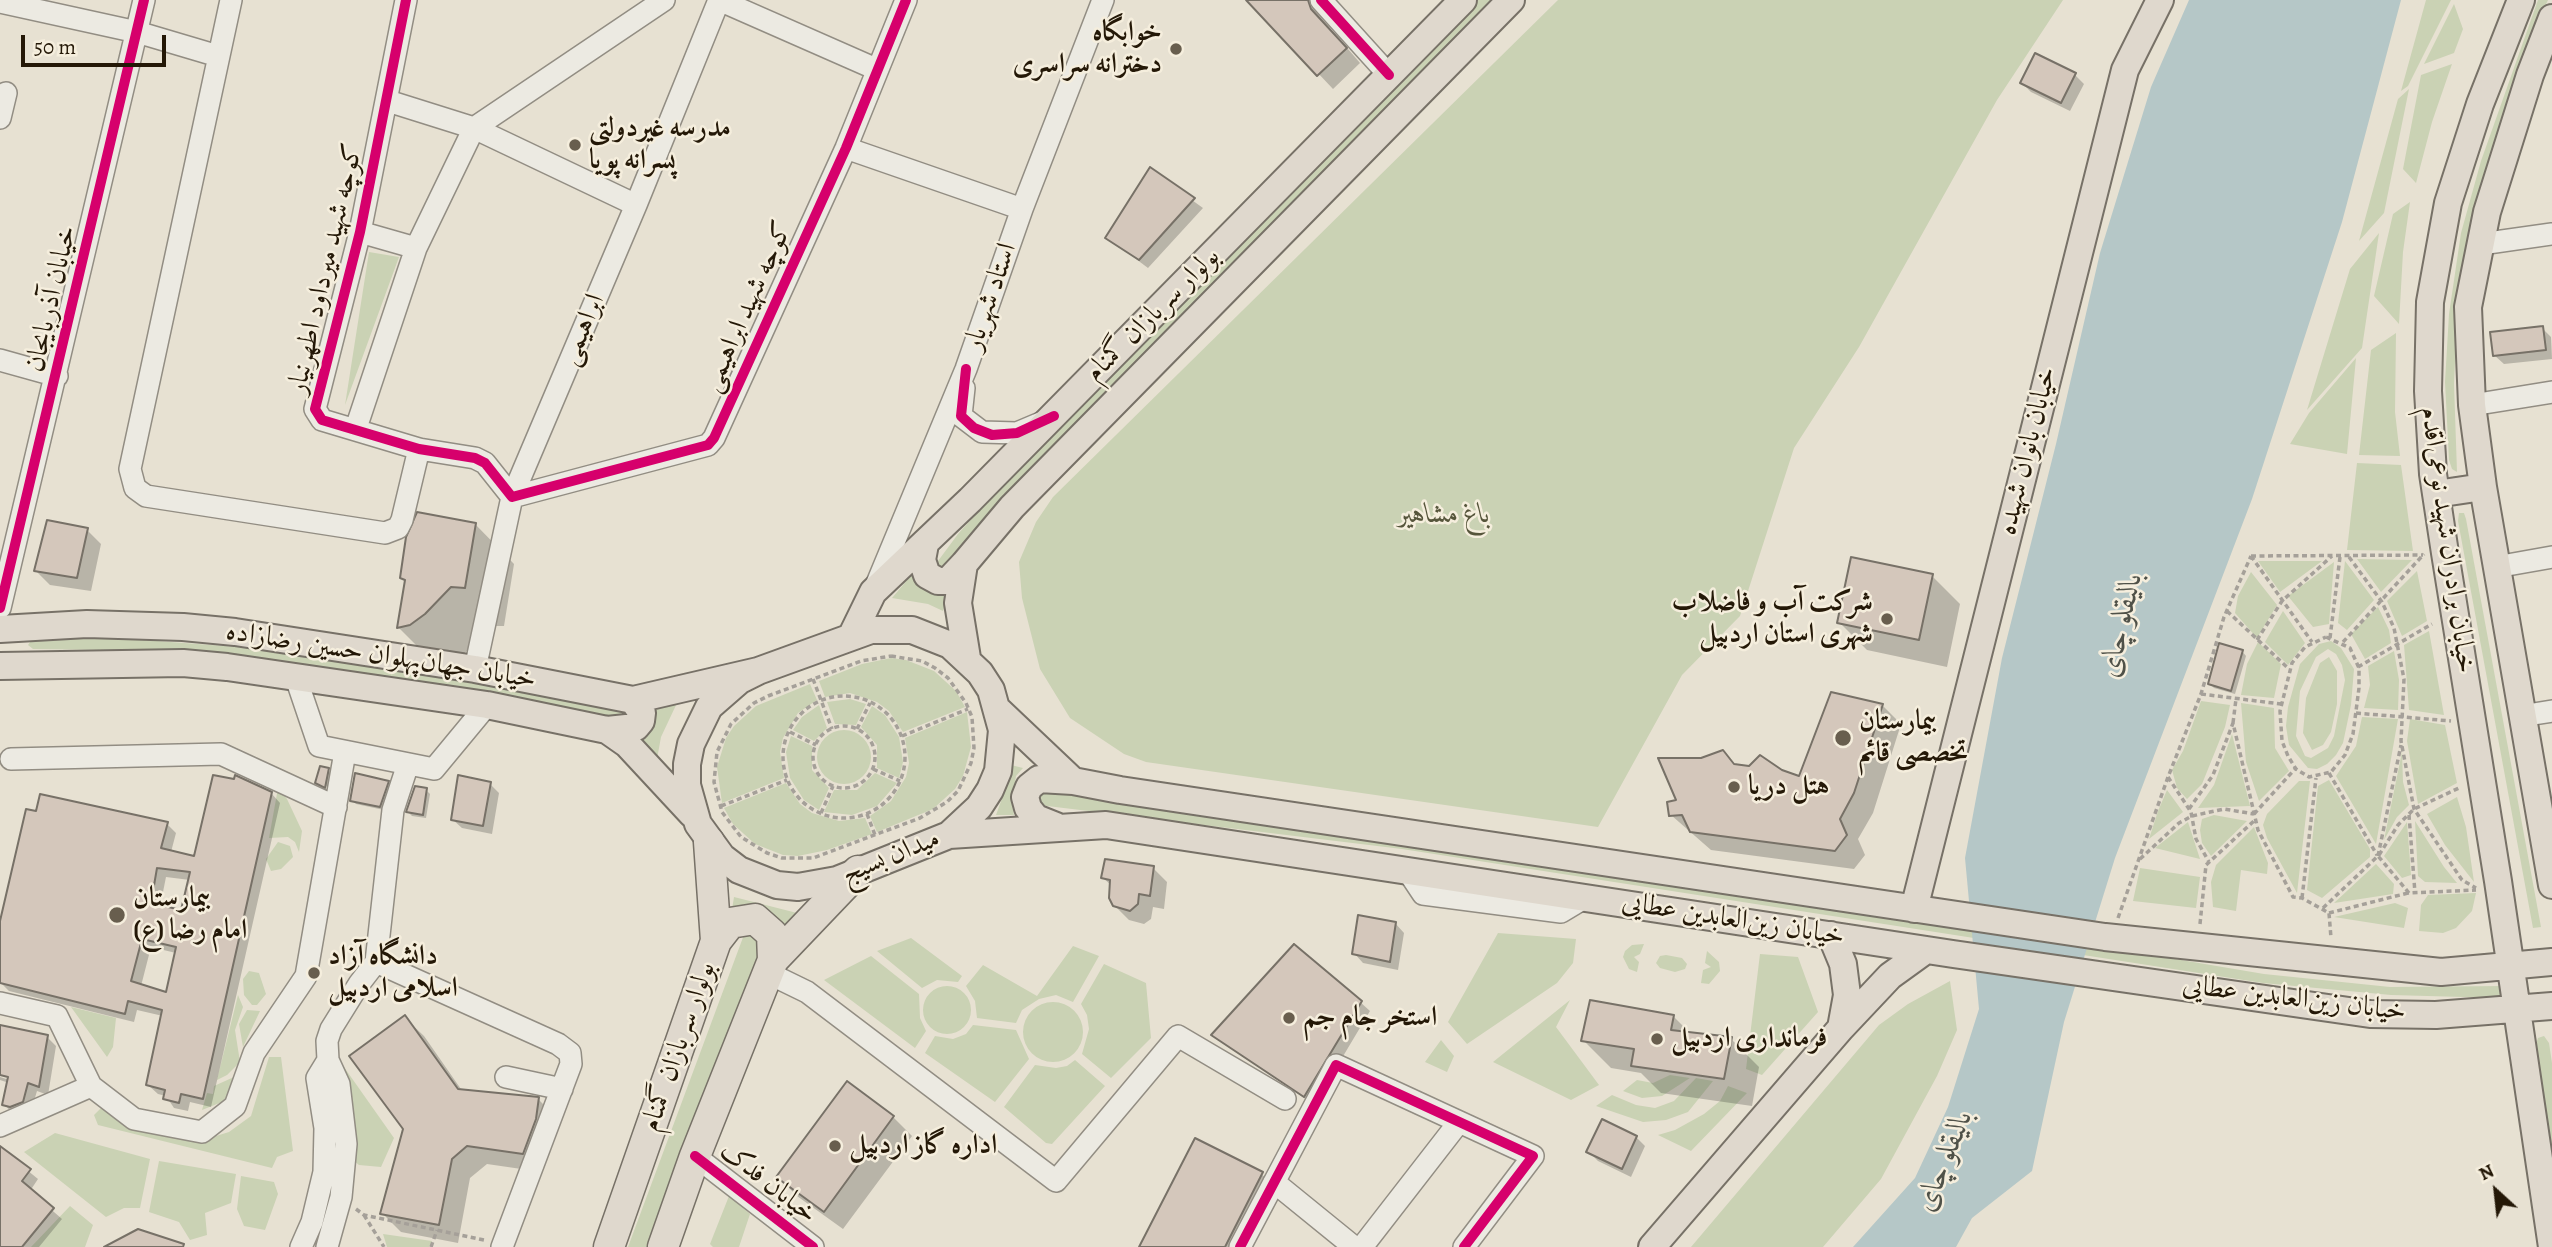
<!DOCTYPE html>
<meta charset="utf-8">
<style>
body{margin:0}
#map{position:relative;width:2552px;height:1247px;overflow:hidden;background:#e7e1d2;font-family:Alegreya,serif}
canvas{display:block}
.north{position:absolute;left:2461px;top:1156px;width:70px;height:70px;-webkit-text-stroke:5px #f5eedd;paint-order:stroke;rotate:333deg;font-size:19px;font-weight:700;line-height:28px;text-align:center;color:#241807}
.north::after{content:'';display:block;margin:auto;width:24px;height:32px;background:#241807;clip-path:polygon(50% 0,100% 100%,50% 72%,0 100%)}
.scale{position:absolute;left:21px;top:35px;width:145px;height:32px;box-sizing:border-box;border:4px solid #241807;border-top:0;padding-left:9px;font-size:21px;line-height:24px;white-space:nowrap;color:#241807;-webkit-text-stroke:5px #f5eedd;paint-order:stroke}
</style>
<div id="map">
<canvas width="2552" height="1247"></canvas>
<div class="north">N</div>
<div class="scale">50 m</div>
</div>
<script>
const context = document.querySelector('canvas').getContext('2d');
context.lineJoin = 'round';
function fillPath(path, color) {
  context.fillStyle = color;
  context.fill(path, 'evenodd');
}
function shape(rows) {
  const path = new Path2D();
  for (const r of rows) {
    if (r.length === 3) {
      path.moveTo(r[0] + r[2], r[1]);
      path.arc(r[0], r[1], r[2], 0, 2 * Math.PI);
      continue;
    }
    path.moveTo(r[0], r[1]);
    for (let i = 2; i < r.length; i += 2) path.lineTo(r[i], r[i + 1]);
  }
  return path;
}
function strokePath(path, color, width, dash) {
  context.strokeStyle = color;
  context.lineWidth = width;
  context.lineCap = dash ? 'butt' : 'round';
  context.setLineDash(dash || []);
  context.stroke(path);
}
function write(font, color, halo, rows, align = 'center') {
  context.font = font + ' Alegreya,Amiri,serif';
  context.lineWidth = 5;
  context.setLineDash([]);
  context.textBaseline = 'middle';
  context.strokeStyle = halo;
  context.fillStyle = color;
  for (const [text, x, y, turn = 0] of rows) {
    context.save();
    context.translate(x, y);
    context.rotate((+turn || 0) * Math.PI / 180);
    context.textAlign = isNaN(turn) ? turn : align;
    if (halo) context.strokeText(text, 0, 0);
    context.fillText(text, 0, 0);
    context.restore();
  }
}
fillPath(shape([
 [1477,0,1492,0,1000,500,948,569,937,568,938,561,958,534,1042,441],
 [1558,0,2063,0,1997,100,1859,347,1794,448,1740,616,1682,675,1598,827,1146,762,1124,754,1070,718,1040,669,1022,598,1019,562,1036,522,1053,497],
 [2426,0,2451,0,2408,86,2401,91],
 [2538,0,2548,0,2540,17,2457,316,2454,384,2457,472,2452,469,2449,460,2445,382,2449,314,2461,233,2481,161],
 [2454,4,2463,29,2454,53,2424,64],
 [2452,64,2432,122,2416,183,2403,169,2421,75],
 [2409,89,2384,213,2359,241,2398,99],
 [2410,202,2403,252,2399,324,2374,296,2393,214],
 [2379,233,2362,348,2307,410,2350,269],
 [369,252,399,257,345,405],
 [2396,333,2395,412,2400,456,2359,455,2371,350],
 [2356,358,2347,454,2290,444,2309,413],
 [2357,463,2401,465,2413,551,2347,550],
 [2459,513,2464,513,2466,519,2541,927,2533,928,2458,521],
 [2357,559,2412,560,2381,592],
 [2258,561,2322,561,2280,592],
 [2345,561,2374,600,2347,630,2338,623],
 [2334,562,2329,624,2313,627,2288,596],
 [2417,571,2427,621,2402,636,2387,601],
 [914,572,925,590,950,588,943,611,928,604,892,598],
 [2251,572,2277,605,2257,638,2235,613,2238,596],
 [2378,607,2389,630,2391,643,2365,659,2351,634],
 [2283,611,2305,643,2288,665,2265,642],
 [2429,631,2444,715,2409,710,2404,645],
 [33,638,130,639,265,649,544,694,630,712,627,720,379,676,180,651,33,649,28,645],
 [2331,641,2341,648,2354,669,2351,705,2343,743,2336,755,2327,764,2317,769,2308,768,2289,745,2286,726,2288,707,2300,664,2319,644],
 [2328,649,2336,654,2342,665,2345,680,2334,736,2328,748,2311,758,2305,756,2296,736,2300,691,2316,657],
 [2258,642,2281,664,2274,698,2241,695,2247,664],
 [2394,651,2399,680,2398,710,2364,708,2370,685,2368,666],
 [2329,657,2337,671,2337,704,2331,732,2323,745,2312,750,2303,733,2306,698,2320,663],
 [891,658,906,660,934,671,956,691,965,707,903,732,889,711,877,702,850,693,825,697,819,681,862,664],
 [810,684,817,700,798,713,783,738,780,752,784,778,722,803,717,767,726,738,734,726,756,706],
 [850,699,866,704,856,725,835,724,827,702],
 [2201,701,2230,705,2225,727,2202,784,2187,799,2177,788,2172,770,2183,751],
 [677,703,661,737,657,759,639,741,651,729,657,707],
 [2241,703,2274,708,2275,748,2289,771,2259,801,2246,762],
 [819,705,827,728,814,741,793,730,802,717],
 [872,706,885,715,899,737,903,762,899,778,877,768,877,745,861,727],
 [967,712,971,747,963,776,955,789,933,809,877,832,870,816,891,801,906,777,909,763,905,738],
 [2362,717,2398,719,2376,844,2336,776,2356,746],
 [2410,719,2445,725,2457,783,2418,804,2407,741],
 [844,757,27],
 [2232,734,2250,806,2198,808,2214,785],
 [791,736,812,746,812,770,829,788,819,810,804,800,790,778,786,752],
 [2402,752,2403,782,2409,805,2397,817,2384,840],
 [1007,764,1023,768,1016,776,1012,804,1014,815,996,815,1004,793],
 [875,773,897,783,877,806,852,815,824,812,834,790,857,790],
 [2329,780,2370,849,2370,857,2322,898,2307,890,2318,786],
 [2299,781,2310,781,2297,893,2267,838,2263,825,2267,814],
 [786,783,800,804,812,813,839,821,865,818,872,834,827,850,798,856,783,855,755,844,733,824,724,808],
 [278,788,287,799,302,831,299,852,295,842,288,837,269,838],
 [1041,790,2116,949,2264,974,2390,987,2504,986,2507,990,2500,998,2391,995,2263,983,1402,849,1039,805,1035,795],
 [2167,790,2183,812,2149,839,2158,811],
 [2457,797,2466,827,2474,882,2445,845,2427,814],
 [2214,815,2247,821,2211,856,2202,843,2200,830,2202,819],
 [2415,821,2444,867,2457,883,2425,882,2418,876],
 [2188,822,2200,859,2155,848],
 [2407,822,2411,875,2402,878,2384,856],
 [2254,827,2268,863,2267,874,2241,870,2236,911,2213,907,2211,882,2216,865],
 [278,842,290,846,293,857,281,869,271,871,266,859],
 [2376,864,2394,884,2393,894,2334,903],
 [2140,868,2200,877,2196,908,2133,901],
 [2476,893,2472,911,2456,928,2443,933,2419,931,2421,905,2428,895],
 [734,897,801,914,786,934,731,916],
 [2395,903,2408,908,2404,928,2334,917],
 [745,932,753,932,767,946,650,1247,628,1247],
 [1498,933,1576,939,1573,963,1557,983,1467,1044,1448,1022],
 [911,938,962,976,958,982,937,980,922,988,877,951],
 [1644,944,1640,954,1634,957,1639,962,1637,972,1629,969,1623,957,1625,951,1632,945],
 [1073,946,1099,956,1073,1002,1056,995,1039,999,1022,1010,1016,1023,977,1018,975,1001,966,986,983,965,1037,996],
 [1707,951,1719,962,1720,971,1709,984,1701,983,1703,970,1711,967,1705,963],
 [1760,954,1798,957,1818,1012,1762,1075,1746,1069],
 [1666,955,1682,958,1687,964,1685,969,1675,972,1660,968,1656,963,1660,956],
 [871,956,919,994,920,1018,926,1031,915,1048,824,980],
 [1104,964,1146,983,1151,1038,1111,1078,1082,1054,1089,1029,1087,1015,1081,1004],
 [249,971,259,973,266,994,257,1005,252,1005,244,995,243,979],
 [1950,981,1957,1030,1937,1076,1881,1179,1823,1247,1691,1247,1879,1025,1908,1004],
 [947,1010,24],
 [238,995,243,1007,235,1030,240,1062,227,1075,217,1080],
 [1570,1000,1556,1027,1599,1085,1571,1100,1493,1062],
 [1053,1032,30],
 [71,1007,116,1018,113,1047,107,1057],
 [247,1010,260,1011,243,1047,239,1024],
 [973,1025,1016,1030,1029,1059,995,1102,925,1053,935,1036,953,1039,966,1034],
 [2544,1036,2549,1043,2552,1063,2552,1153,2536,1044,2538,1038],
 [1441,1040,1454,1056,1447,1072,1425,1062],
 [269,1057,281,1057,293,1151,277,1157,272,1168,98,1125,94,1115,105,1104,203,1140,229,1132,251,1116],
 [339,1060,394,1138,381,1167,359,1165,354,1161,347,1087],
 [1075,1060,1105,1086,1052,1144,1046,1143,1004,1107,1035,1065,1056,1068,1067,1066],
 [1670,1075,1690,1078,1662,1096,1642,1098,1623,1091,1637,1080,1653,1083],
 [234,1077,227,1100,202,1110,207,1093,213,1094,214,1086],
 [1696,1078,1713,1081,1688,1112,1666,1120,1643,1122,1596,1106,1612,1095,1636,1105,1655,1108,1674,1101],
 [1728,1086,1747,1093,1691,1151,1658,1135,1675,1130,1704,1114,1720,1101],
 [55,1133,150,1159,140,1208,124,1208,106,1217,24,1152],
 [159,1161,236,1174,231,1203,205,1213,207,1235,190,1240,179,1222,149,1212],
 [241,1176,274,1182,278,1194,265,1230,244,1226,237,1209],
 [729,1196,750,1214,739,1247,713,1247,710,1244],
 [70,1206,93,1225,85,1247,31,1247],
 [383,1234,432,1241,429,1247,387,1247]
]), '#cad2b4');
fillPath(shape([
 [2189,0,2401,0,2342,222,2252,499,2115,858,2064,1022,2032,1171,1972,1218,1956,1247,1853,1247,1915,1178,1948,1107,1979,1009,1965,858,2002,658,2056,444,2100,253,2151,87]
]), '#b5c7c7');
fillPath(shape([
 [1249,0,1306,0,1360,63,1333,89],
 [2075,75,2084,84,2070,111,2031,92,2022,83],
 [1150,170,1203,208,1148,268,1108,238],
 [2542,328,2551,337,2552,359,2504,364,2494,355],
 [475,524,514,564,504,626,491,626,465,653,450,664,438,667,399,628,406,582,402,578],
 [87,530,101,544,91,591,50,585,36,571],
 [1932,576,1960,604,1947,667,1867,650,1839,622],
 [2242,651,2246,656,2235,694,2214,688,2210,684],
 [1882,705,1901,724,1873,813,1858,839,1865,855,1854,869,1711,850,1671,815,1702,760,1722,752,1737,766,1782,772,1800,778],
 [328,770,332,774,330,788,319,783],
 [388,782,392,786,384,810,356,804,352,800],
 [490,784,499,793,492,834,462,828,452,819],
 [426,790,430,794,426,818,412,816,408,812],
 [271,793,280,803,211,1107,190,1102,188,1111,174,1108,166,1096,158,1094,148,1085,163,1016,137,1010,134,1022,9,991,0,982,0,929,167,824,176,833,171,852,195,858],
 [166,877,190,880,182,912,160,907],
 [151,947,176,953,168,994,141,986],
 [1153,868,1167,882,1164,909,1153,907,1151,919,1144,924,1129,920,1114,905,1112,886,1102,877],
 [1395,923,1404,933,1398,970,1363,963,1354,953],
 [1360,1002,1370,1011,1314,1105,1214,1035],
 [1673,1016,1691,1034,1731,1039,1759,1067,1752,1106,1661,1093,1641,1073,1611,1068,1583,1040],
 [405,1018,424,1036,463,1092,538,1099,557,1118,555,1139,542,1172,487,1164,470,1178,458,1243,401,1232,382,1213,405,1129],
 [0,1027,47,1037,56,1046,48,1095,37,1091,31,1111,13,1114,4,1104,9,1083,0,1080,0,1077,16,1082,17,1078,0,1073],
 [893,1117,912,1136,843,1229,797,1196,778,1177],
 [1636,1137,1645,1146,1631,1177,1598,1161,1589,1152],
 [0,1148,38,1179,30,1191,62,1219,39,1247,0,1247],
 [1261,1174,1266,1178,1230,1247,1141,1247]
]), '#0003');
const building = shape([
 [1246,0,1308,0,1311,9,1347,48,1317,76,1246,0],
 [2035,53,2076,73,2061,103,2020,83,2035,53],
 [1150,167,1195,198,1139,260,1105,238,1150,167],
 [2543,326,2546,350,2493,356,2490,332,2543,326],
 [417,512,476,523,465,588,451,587,425,614,410,625,397,628,405,580,400,578,406,537,417,512],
 [47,520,88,528,77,578,34,571,47,520],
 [1851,557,1933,574,1919,640,1837,623,1851,557],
 [2219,643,2243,650,2231,691,2208,684,2219,643],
 [1831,692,1883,704,1854,793,1840,819,1847,835,1835,851,1690,832,1682,815,1669,816,1667,802,1676,800,1658,758,1701,758,1723,750,1734,764,1749,766,1760,755,1782,770,1799,776,1831,692],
 [320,766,329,768,325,788,315,783,320,766],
 [355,773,389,781,380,807,350,801,355,773],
 [213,775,234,779,235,775,272,792,203,1099,181,1094,179,1103,163,1099,165,1090,146,1085,162,1010,128,1001,125,1014,0,983,0,921,26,809,36,811,40,794,168,822,161,848,194,856,213,775],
 [157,868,190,872,181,910,151,903,157,868],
 [142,939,176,947,166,992,131,981,142,939],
 [458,775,491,782,483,826,451,820,458,775],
 [415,786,427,788,423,815,406,812,415,786],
 [1105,859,1154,866,1150,896,1139,894,1138,904,1130,911,1113,906,1109,898,1110,880,1101,878,1105,859],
 [1358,915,1396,922,1390,962,1352,954,1358,915],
 [1294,944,1362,1001,1304,1097,1211,1035,1294,944],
 [1590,1000,1674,1015,1671,1030,1732,1037,1724,1079,1631,1066,1634,1049,1581,1041,1590,1000],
 [405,1015,458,1089,539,1097,536,1119,523,1154,467,1146,452,1159,439,1225,380,1214,403,1129,349,1056,405,1015],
 [0,1025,48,1035,39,1087,28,1083,23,1102,10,1107,2,1105,8,1077,0,1075,0,1025],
 [847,1081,894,1116,824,1212,776,1177,847,1081],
 [1602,1119,1637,1136,1622,1169,1586,1152,1602,1119],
 [1195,1138,1263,1172,1225,1247,1139,1247,1195,1138],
 [0,1146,31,1169,22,1181,54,1208,22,1247,0,1247,0,1146],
 [138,1229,184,1244,183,1247,104,1247,138,1229]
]);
fillPath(building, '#d4c7bb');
strokePath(building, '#777167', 2);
const minor = shape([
 [231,0,130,469,135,488,146,496,385,533,398,528,402,520,419,449],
 [406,0,360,232,315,409,322,420,419,449,475,458,485,463,512,497,708,445,714,438,846,148,906,0],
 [719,0,876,69],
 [1321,0,1389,75],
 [0,2,137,32,218,56],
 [388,101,474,128,636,205],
 [0,118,6,93],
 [846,148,1022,209],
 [360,232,416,248],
 [2481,244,2552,234],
 [0,360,57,376],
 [964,388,961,416,982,432,1017,433,1043,422],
 [2472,405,2552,392],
 [356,428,416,248,474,128,664,0],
 [2496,567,2552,557],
 [875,588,966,369,1022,209,1103,0],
 [0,608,144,0],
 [475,669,512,497,636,205,719,0],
 [296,678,319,746,434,769,487,705],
 [2521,716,2552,711],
 [11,759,221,754,336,807],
 [1407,870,1423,894,1561,912,1586,897],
 [376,962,558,1044,570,1053,571,1064,502,1247],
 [768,973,807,992,1056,1181,1178,1036,1285,1099],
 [0,1003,57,1016,91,1086],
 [506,1077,562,1089],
 [0,1126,91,1086,134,1119,202,1132,235,1106,254,1053,306,976,345,752],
 [695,1156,813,1247],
 [1274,1182,1354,1247],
 [301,1247,312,1222,324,1172,325,1128,317,1078,328,1060],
 [327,1247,341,1197,346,1144,339,1084,328,1060,327,1041,331,1029,359,984,376,962,393,810,408,764],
 [1240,1247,1336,1065,1533,1156,1464,1247],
 [1362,1247,1459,1122]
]);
const major = shape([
 [2521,0,2480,104,2448,203,2430,302,2428,391,2433,474,2445,553,2498,881,2552,1247],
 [2552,18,2530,75,2487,212,2468,307,2472,405,2483,487,2552,885],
 [2436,494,2483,487],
 [925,544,922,560,927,575,938,581,948,581,964,564],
 [0,629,87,624,183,627,235,632,475,669,633,700,758,671,871,630,912,630,950,645,980,673,991,690,1002,730,998,771,990,790,979,807,949,835,837,880,798,887,777,885,739,870,722,857,698,824,687,785,687,764,691,744,709,707,740,680,758,671],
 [852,635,873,592,970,500,1463,0],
 [967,658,958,603,964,564,1012,507,1511,0],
 [0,666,183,663,227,667,487,705,607,730,627,744,692,814],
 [998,710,1073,781,1120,790,2105,937,2441,972,2552,962],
 [607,730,636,727,641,721,642,713,633,700],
 [1056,826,1036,818,1028,808,1025,797,1029,787,1039,779,1073,781],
 [949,835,1106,825,1953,954,2370,1014,2436,1015,2552,1006],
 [1914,909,2125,70,2160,0],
 [1831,935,1843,964,1847,995,1841,1028],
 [1652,1247,1841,1028,1890,976,1926,950]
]);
const highway = shape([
 [716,941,730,923,755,919,772,934,773,960],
 [609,1247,716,941,709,842],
 [663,1247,695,1156,773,960,858,871]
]);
strokePath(minor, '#928d83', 24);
strokePath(major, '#777167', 30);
strokePath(highway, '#777167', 33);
strokePath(shape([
 [2251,556,2423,555],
 [2251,556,2312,642],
 [2349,557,2382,602,2394,628,2404,679,2401,741,2414,809,2462,880,2476,888],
 [2227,611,2289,669],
 [2326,637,2350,648,2359,668,2359,688,2353,734,2345,755,2331,772,2309,777,2296,769,2288,756,2282,741,2280,711,2292,663,2305,647,2326,637],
 [2330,638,2340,557],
 [2257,640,2282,601,2332,556],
 [2343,642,2424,554],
 [891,656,922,661,935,668,948,678,966,703,972,717,974,748,971,763,958,791,947,802,920,818,813,858,782,858,767,853,741,837,722,812,714,782,717,752,731,724,754,703,768,696,861,661,891,656],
 [2358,667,2432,624],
 [813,679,832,729],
 [2201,694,2281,704],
 [844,757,61],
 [2356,713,2451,721],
 [2233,723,2236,699],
 [844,757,31],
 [857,729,870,703],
 [790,732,816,745],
 [902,736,968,709],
 [873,769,900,781],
 [2329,773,2377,855],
 [2168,777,2191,812,2196,839,2209,862],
 [721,806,787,780],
 [2189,809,2213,775,2233,723,2258,830,2293,897,2302,898,2329,913,2331,938],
 [821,813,833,786],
 [867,814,875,835],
 [2254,814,2295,769],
 [2409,815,2415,893],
 [2379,855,2398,825,2414,809,2459,788],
 [2378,856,2401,745],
 [2140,859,2179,823,2192,816,2224,809,2254,814],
 [2302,898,2316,778],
 [2323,908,2378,856,2409,893,2476,890],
 [2329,913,2408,893],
 [2118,918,2168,777,2201,694,2224,617,2251,556],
 [2200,924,2206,865,2255,820],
 [356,1209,364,1215,484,1240],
 [364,1215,384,1247],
 [431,1247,437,1230]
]), '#a5a099', 3.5, [5, 3.5]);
strokePath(minor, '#eceae2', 21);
strokePath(major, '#dfd8cd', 26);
strokePath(highway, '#dfd8cd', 30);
strokePath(shape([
 [406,0,360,232,315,409,322,420,419,449,475,458,485,463,512,497,708,445,714,438,846,148,906,0],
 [1321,0,1389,75],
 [966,369,961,416,974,428,992,435,1017,433,1054,416],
 [0,608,144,0],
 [695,1156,813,1247],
 [1240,1247,1336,1065,1533,1156,1464,1247]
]), '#d6006c', 10);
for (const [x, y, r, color] of [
 [1176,49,7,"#685e4e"],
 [575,145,7,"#685e4e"],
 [1887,619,7,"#685e4e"],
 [1843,738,9,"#685e4e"],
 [1734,787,7,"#685e4e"],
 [117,915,9,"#685e4e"],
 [314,973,7,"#685e4e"],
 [1289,1018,7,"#685e4e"],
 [1657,1039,7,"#685e4e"],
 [835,1146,7,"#685e4e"]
]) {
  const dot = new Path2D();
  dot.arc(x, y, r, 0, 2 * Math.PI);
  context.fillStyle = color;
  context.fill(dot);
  strokePath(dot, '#f5eedd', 2.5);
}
write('bold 28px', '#241807', '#f5eedd', [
 ["خوابگاه",1162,33,"right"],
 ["دخترانه سراسری",1162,65,"right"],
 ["مدرسه غیردولتی",589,129],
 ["پسرانه پویا",589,161],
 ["شرکت آب و فاضلاب",1873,603,"right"],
 ["شهری استان اردبیل",1873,635,"right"],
 ["بیمارستان",1859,722],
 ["تخصصی قائم",1859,754],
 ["هتل دریا",1748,787],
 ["بیمارستان",133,899],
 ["امام رضا (ع)",133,931],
 ["دانشگاه آزاد",328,957],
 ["اسلامی اردبیل",328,989],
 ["استخر جام جم",1303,1018],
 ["فرمانداری اردبیل",1671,1039],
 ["اداره گاز اردبیل",849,1146]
], 'left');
write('28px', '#241807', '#f5eedd', [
 ["کوچه شهید میرداود اطهرنیار",326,269,-77],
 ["استاد شهریار",991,297,-71],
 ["خیابان آذربایجان",52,299,-77],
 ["کوچه شهید ابراهیمی",748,307,-66],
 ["بولوار سربازان گمنام",1153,315,-45],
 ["ابراهیمی",583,330,-67],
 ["خیابان بانوان شهیده",2028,451,-76],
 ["خیابان برادران شهید نوعی‌اقدم",2447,540,82],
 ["خیابان جهان‌پهلوان حسین رضا‌زاده",381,656,9],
 ["میدان بسیج",891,857,-22],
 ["خیابان زین‌العابدین عطایی",1733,920,9],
 ["خیابان زین‌العابدین عطایی",2294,999,7],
 ["بولوار سربازان گمنام",679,1047,-71],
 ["خیابان فدک",768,1183,38]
]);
write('italic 28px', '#56553b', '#f5eedd', [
 ["باغ مشاهیر",1444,515]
]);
write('italic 30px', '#4f5148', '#f5eedd', [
 ["بالیقلو چای",2122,625,-77],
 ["بالیقلو چای",1945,1161,-68]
]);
</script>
